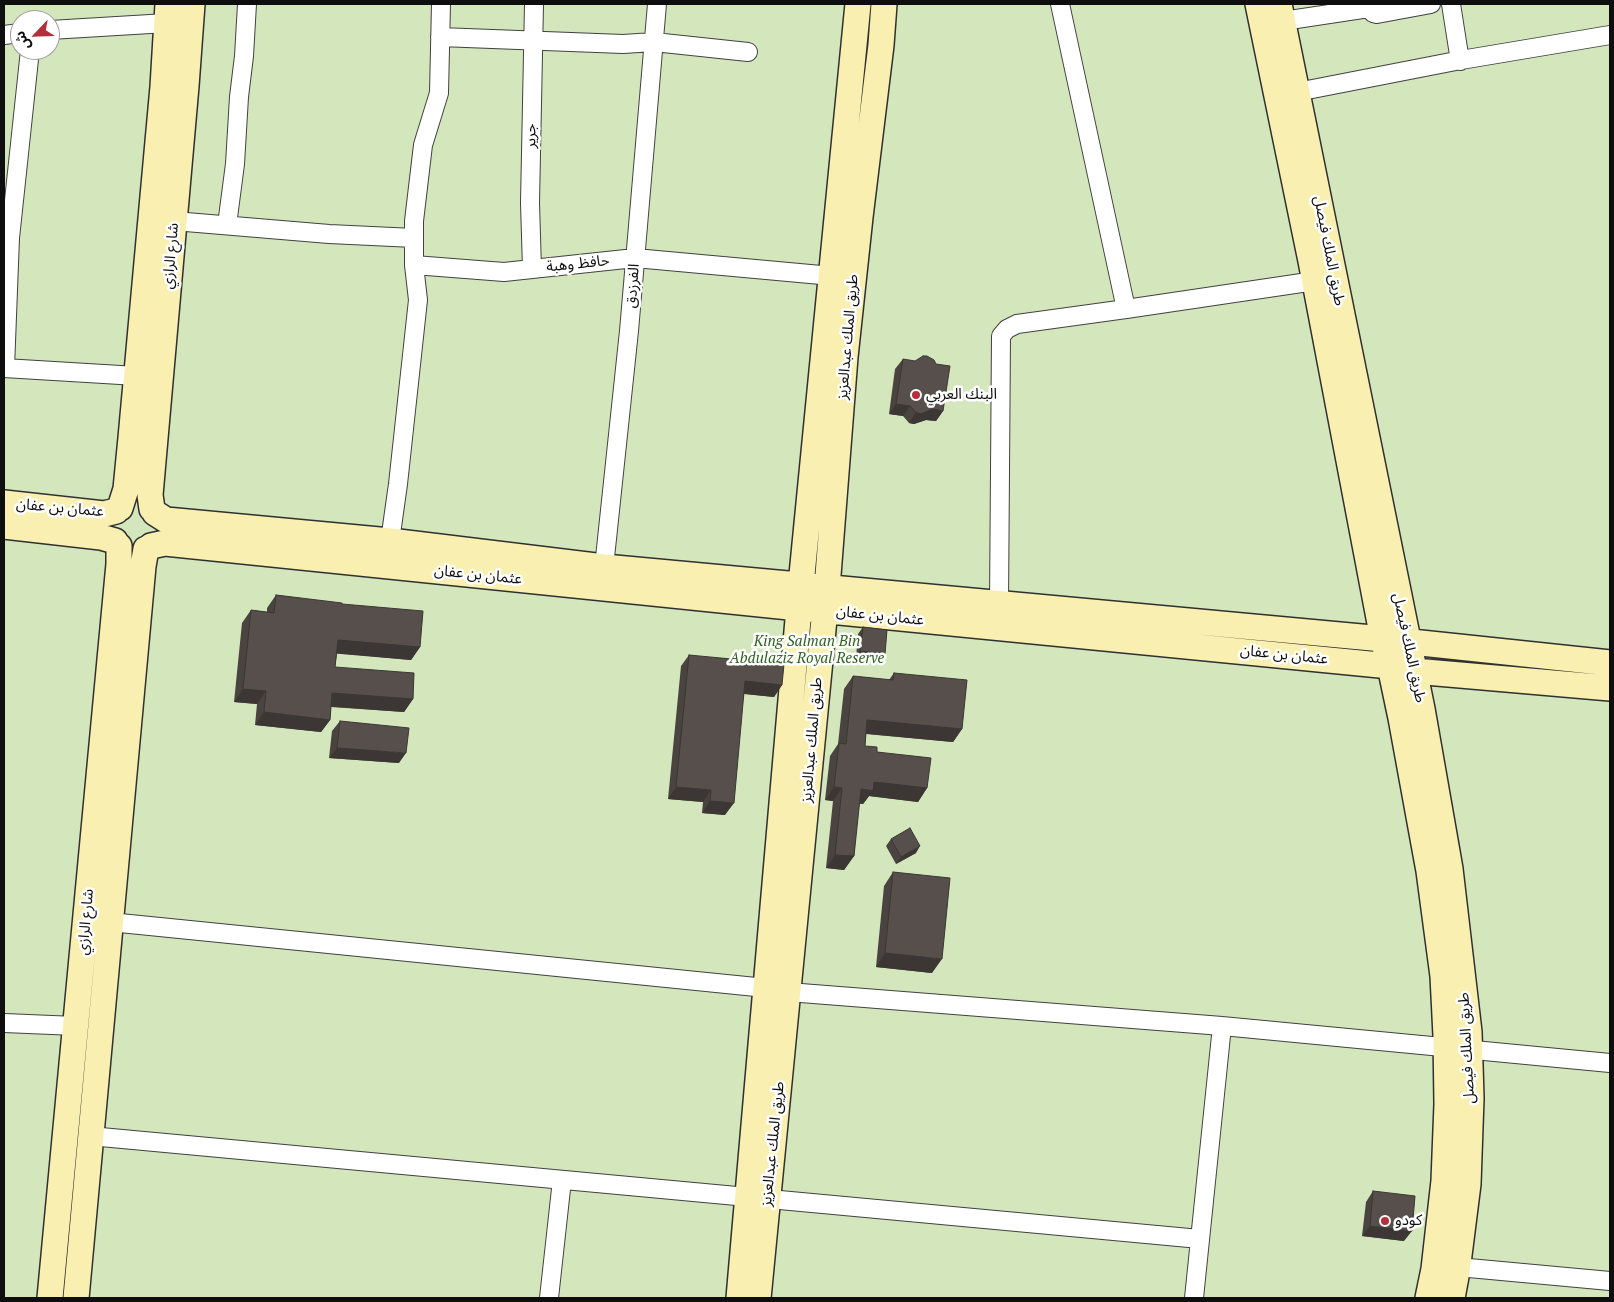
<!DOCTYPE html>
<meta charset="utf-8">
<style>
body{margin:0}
#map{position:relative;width:1614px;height:1302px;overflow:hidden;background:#fefbf0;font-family:"PT Serif","Noto Sans Arabic",serif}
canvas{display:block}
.frame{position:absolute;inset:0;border:5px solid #0e0e0e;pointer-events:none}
.north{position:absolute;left:10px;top:10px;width:50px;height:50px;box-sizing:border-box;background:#fff;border:1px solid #9f9f9f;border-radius:50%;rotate:246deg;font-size:14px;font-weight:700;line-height:20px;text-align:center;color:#0e0e0e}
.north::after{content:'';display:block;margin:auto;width:18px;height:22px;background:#b3303a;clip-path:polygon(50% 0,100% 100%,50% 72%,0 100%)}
</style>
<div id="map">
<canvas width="1614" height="1302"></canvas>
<div class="frame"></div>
<div class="north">ش</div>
</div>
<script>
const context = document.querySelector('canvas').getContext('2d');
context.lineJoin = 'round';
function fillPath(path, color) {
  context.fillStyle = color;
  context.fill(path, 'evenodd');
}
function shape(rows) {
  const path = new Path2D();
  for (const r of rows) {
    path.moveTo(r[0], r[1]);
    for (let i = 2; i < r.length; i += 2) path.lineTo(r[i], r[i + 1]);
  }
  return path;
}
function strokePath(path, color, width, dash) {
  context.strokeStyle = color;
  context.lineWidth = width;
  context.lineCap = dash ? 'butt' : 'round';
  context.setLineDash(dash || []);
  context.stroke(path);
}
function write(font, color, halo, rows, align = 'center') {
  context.font = font + ' "PT Serif","Noto Sans Arabic",serif';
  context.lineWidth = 5;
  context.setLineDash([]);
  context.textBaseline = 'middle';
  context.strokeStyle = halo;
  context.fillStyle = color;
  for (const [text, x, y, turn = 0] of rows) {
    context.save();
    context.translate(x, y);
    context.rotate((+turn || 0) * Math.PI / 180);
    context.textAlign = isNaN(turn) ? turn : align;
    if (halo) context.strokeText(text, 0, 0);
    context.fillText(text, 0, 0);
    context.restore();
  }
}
fillPath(shape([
 [4,4,1610,4,1610,1298,4,1298],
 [20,20,50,20,50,50,20,50]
]), '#d3e6bc');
const street = shape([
 [1060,4,1126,309,1315,281],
 [1368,4,1369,8,1373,13,1377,14,1431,4],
 [1451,4,1460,61],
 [1283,21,1369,8],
 [50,30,167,23],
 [4,35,20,33],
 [440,37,623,44,654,42,748,52],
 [1297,92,1461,60,1610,35],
 [174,221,329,234,414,238],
 [227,225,235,164,239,97,244,56,247,4],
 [414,265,504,272,635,258,832,276],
 [532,269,530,203,534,4],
 [4,368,137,376],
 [5,368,10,238,30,50],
 [390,541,398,484,418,300,414,265,414,221,423,145,439,93,441,4],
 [604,567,629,331,657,4],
 [999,604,1001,336,1007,329,1017,324,1126,309],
 [110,922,766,988],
 [788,992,1222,1026,1610,1063],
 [4,1023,76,1026],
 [90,1136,1200,1239],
 [1458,1267,1610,1281],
 [549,1298,562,1180],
 [1194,1298,1222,1026]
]);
const secondary = shape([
 [1258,4,1311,261,1383,639,1390,666,1401,718,1429,871,1443,976,1446,1036,1447,1104,1444,1181,1434,1269,1428,1298],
 [1279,4,1422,709,1450,869,1469,1032,1471,1098,1468,1184,1457,1271,1452,1298],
 [4,503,104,514,116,511],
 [120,508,126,489,131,438,163,87,168,4],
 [152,509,150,495,186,86,192,4],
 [155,513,166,520,390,541,604,567,1383,639,1610,663],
 [4,526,101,537,115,541],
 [151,546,165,543,799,608,1390,666,1414,671,1610,688],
 [50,1298,119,564,119,546],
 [76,1298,143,566,146,549],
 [739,1298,801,585,858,4],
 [758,1298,827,588,845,357,860,217,881,45,884,4]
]);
strokePath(street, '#414141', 20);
strokePath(secondary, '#303030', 28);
strokePath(street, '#fff', 18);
strokePath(secondary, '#f9efb0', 25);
fillPath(shape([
 [903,359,943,411,936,421,926,420,914,424,909,423,903,416,889,414,895,369],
 [276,595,342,604,420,647,411,660,337,653,335,667,413,699,404,712,331,707,330,720,321,732,255,725,257,704,234,702,242,623,251,610,267,612,267,608],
 [863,627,885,654,880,661,856,658,858,634],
 [689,655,782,685,774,697,744,694,725,815,702,813,703,802,668,799,681,666],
 [894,673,962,729,953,742,866,734,865,746,877,752,927,788,918,802,869,796,863,804,859,803,854,856,844,870,826,868,833,801,825,800,830,756,838,744,844,689,853,676,889,680],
 [340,721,399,763,329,758,332,731],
 [891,839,916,853,896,864,886,846],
 [893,872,932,973,876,967,884,886],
 [1373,1191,1404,1241,1362,1236,1366,1202]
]), '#4a4440');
fillPath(shape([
 [896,404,910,406,903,416,889,414],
 [933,409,943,411,936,421,926,420,914,424,909,423,916,412],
 [338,640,420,647,411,660,329,653],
 [860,651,885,654,880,661,856,658],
 [745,681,782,685,774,697,737,693],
 [243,689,266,691,257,704,234,702],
 [332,693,413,699,404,712,323,706],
 [264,712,330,720,321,732,255,725],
 [867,720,962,729,953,742,858,733],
 [337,748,406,753,399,763,329,758],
 [874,782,927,788,918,802,869,796,863,804,851,803,861,789],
 [676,787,711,790,703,802,668,799],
 [834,787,842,788,833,801,825,800],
 [710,801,734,803,725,815,702,813],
 [920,846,916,853,896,864,901,857],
 [835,855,854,856,844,870,826,868],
 [885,953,942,959,932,973,876,967],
 [1370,1226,1412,1231,1404,1241,1362,1236]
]), '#3c3734');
const building = shape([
 [923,356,927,356,934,360,936,364,950,366,943,411,933,409,921,414,916,412,910,406,896,404,903,359,915,361,923,356],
 [276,595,342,603,342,604,423,611,420,647,338,640,335,667,414,673,413,699,332,693,330,720,264,712,266,691,243,689,251,610,274,613,276,595],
 [863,627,887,630,885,654,860,651,863,627],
 [689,655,784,664,782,685,745,681,734,803,710,801,711,790,676,787,689,655],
 [894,673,967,680,962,729,867,720,865,746,877,747,877,752,931,758,927,788,874,782,873,791,861,789,854,856,835,855,842,788,834,787,839,743,846,744,853,676,893,680,894,673],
 [340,721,409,728,406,753,337,748,340,721],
 [910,828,920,846,901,857,891,839,910,828],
 [893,872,950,878,942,959,885,953,893,872],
 [1373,1191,1415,1196,1412,1231,1370,1226,1373,1191]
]);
fillPath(building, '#564f4b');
strokePath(building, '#3c3734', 1);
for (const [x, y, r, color] of [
 [916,395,5,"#b3303a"],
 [1385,1221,5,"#b3303a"]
]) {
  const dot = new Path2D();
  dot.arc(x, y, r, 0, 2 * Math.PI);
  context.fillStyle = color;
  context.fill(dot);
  strokePath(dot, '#fff', 2);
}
write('15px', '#0e0e0e', '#fff', [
 ["جرير",531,136,-89],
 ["طريق الملك فيصل",1329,251,79],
 ["شارع الرازي",171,256,-85],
 ["حافظ وهبة",578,264,-6],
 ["الفرزدق",633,286,-86],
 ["طريق الملك عبدالعزيز",848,337,-85],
 ["عثمان بن عفان",60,508,5],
 ["عثمان بن عفان",478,575,6],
 ["عثمان بن عفان",880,616,6],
 ["طريق الملك فيصل",1409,648,78],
 ["عثمان بن عفان",1284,655,6],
 ["طريق الملك عبدالعزيز",812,740,-85],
 ["شارع الرازي",86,922,-85],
 ["طريق الملك فيصل",1467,1048,-93],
 ["طريق الملك عبدالعزيز",773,1144,-84]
]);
write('15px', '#0e0e0e', '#fff', [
 ["البنك العربي",926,395],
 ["كودو",1395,1221]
], 'left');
write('italic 15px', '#316123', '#fff', [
 ["King Salman Bin",807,642],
 ["Abdulaziz Royal Reserve",807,659]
]);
</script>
